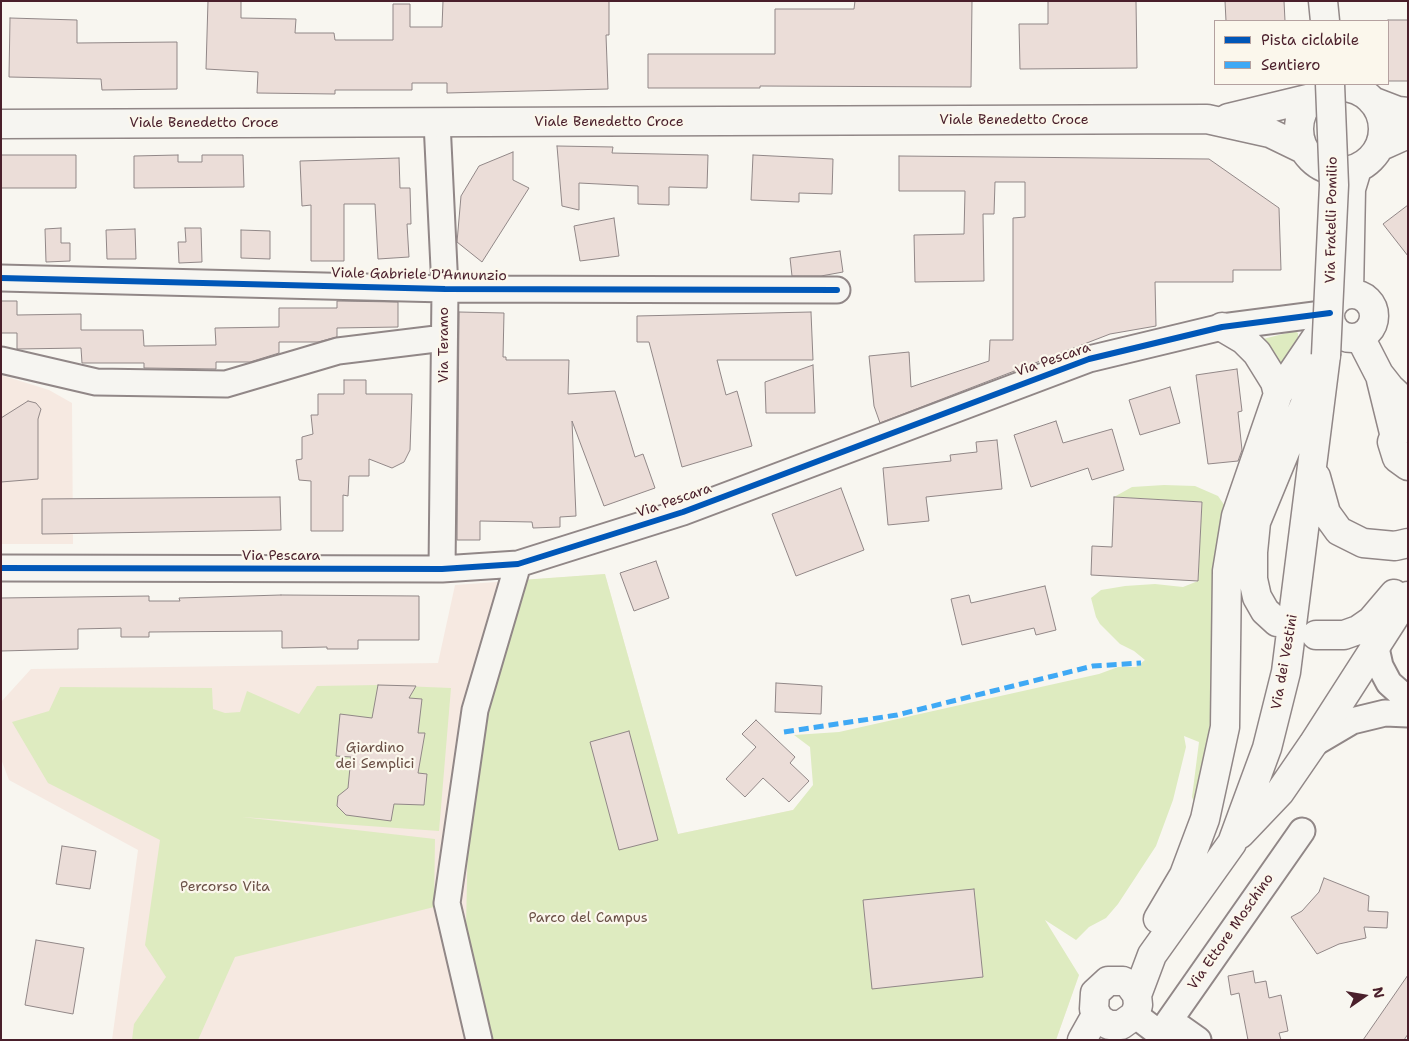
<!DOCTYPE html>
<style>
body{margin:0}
#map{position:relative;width:1409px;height:1041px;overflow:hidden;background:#f8f6f0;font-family:"Shantell Sans",sans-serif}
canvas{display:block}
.frame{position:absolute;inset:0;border:2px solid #4a1f2b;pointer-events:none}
.legend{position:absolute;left:1214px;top:20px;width:175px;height:65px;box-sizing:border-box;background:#fbf7ec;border:1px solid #b4a19f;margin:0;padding:6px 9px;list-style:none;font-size:15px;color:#4a1f2b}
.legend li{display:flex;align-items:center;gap:10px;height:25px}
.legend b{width:25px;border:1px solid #b4a19f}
.north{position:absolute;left:1339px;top:971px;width:50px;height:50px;-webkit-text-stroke:4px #fbf7ec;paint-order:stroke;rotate:77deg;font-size:14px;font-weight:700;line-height:20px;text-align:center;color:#4a1f2b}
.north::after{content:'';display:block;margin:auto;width:18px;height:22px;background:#4a1f2b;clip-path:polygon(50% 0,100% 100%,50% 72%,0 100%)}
</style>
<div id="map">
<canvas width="1409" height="1041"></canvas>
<div class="frame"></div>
<ul class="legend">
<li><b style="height:6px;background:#0057b8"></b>Pista ciclabile</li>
<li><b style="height:6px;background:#3fa9f5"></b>Sentiero</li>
</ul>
<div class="north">N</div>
</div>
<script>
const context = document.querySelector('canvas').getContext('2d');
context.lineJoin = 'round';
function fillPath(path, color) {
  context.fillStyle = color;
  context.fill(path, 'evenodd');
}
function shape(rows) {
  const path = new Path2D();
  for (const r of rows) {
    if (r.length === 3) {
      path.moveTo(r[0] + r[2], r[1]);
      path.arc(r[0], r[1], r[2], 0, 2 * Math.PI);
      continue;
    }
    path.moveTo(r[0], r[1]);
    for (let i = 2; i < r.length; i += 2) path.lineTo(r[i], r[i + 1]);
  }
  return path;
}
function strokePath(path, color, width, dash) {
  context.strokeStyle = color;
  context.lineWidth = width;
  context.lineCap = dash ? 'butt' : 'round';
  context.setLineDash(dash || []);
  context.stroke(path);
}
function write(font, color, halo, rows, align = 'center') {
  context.font = font + ' "Shantell Sans",sans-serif';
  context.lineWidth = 4.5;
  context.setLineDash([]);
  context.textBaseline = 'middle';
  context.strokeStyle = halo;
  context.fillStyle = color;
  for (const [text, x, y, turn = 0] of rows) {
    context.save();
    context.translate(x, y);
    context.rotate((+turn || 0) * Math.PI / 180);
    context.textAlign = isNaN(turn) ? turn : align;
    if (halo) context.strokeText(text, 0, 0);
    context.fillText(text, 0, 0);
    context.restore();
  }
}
fillPath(shape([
 [1,375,49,390,72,403,73,544,1,544],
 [605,574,678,834,850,798,1079,975,1056,1040,112,1040,138,850,9,780,1,759,1,702,31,669,438,663,455,585]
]), '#f6e9e1');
fillPath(shape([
 [1295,331,1298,333,1298,337,1281,378,1259,340],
 [1164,485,1195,486,1218,496,1227,509,1221,707,1196,807,1192,797,1199,742,1184,736,1186,747,1173,800,1156,846,1118,904,1106,918,1089,927,1076,940,1045,920,1079,975,1056,1040,481,1040,466,926,470,744,521,580,605,574,678,834,793,810,813,785,810,747,794,735,839,732,1099,674,1118,667,1136,667,1145,660,1134,651,1120,644,1100,624,1096,617,1091,598,1101,590,1125,586,1155,584,1183,587,1198,581,1202,502,1114,497,1132,487],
 [378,685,451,688,439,831,242,817,435,839,434,907,235,957,198,1040,132,1040,134,1024,166,977,145,945,160,840,48,783,12,722,49,711,60,687,212,688,213,709,225,713,240,712,247,691,299,714,317,686]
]), '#deebc0');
const building = shape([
 [208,1,241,1,241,18,296,19,295,33,334,33,335,40,393,40,393,4,410,4,410,27,442,27,443,1,609,1,609,35,606,35,608,89,447,93,447,83,412,83,412,90,335,90,335,94,257,93,258,72,206,69,208,1],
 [855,1,972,1,971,87,760,86,760,88,648,88,648,54,775,54,775,9,854,9,855,1],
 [1048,1,1136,1,1137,68,1020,69,1019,24,1048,24,1048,1],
 [1225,1,1284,1,1285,21,1226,21,1225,1],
 [10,18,77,20,77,43,177,42,177,89,102,90,101,79,9,77,10,18],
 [1388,20,1408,20,1408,81,1388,81,1388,20],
 [557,146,613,147,612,153,708,155,707,188,669,187,669,205,638,204,638,186,579,183,579,210,562,206,557,146],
 [513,152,513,180,529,188,482,262,457,242,461,196,479,166,513,152],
 [1,155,76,155,76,188,1,188,1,155],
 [178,155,178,162,202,162,202,155,243,155,244,187,134,188,134,156,178,155],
 [753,155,833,159,832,194,799,193,799,202,751,200,753,155],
 [899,156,1209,159,1279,208,1281,270,1233,270,1233,282,1155,282,1156,326,1110,334,880,423,874,406,869,356,909,352,911,387,989,361,990,340,1013,340,1013,218,1025,217,1025,182,995,182,994,214,983,214,984,281,915,282,914,235,964,234,965,191,899,191,899,156],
 [399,158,400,188,410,188,411,224,407,224,409,257,378,259,375,204,344,204,344,261,311,261,311,205,302,206,300,161,399,158],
 [1408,205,1408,256,1383,224,1408,205],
 [614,218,619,256,580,261,574,226,614,218],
 [61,228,61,243,70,243,70,261,46,262,45,229,61,228],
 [185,228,201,228,202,262,179,263,178,242,186,242,185,228],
 [135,229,136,259,107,259,106,230,135,229],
 [241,230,270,231,270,259,241,258,241,230],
 [840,251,843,272,821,276,792,276,790,258,840,251],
 [1,301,17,301,17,315,81,314,81,330,143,330,144,346,216,345,215,328,279,327,279,308,337,308,337,301,398,302,398,327,337,328,337,337,318,342,279,342,279,353,250,362,216,362,216,369,144,368,144,363,82,363,81,348,17,349,17,333,1,333,1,301],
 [459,312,504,313,503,357,506,357,506,360,569,360,568,394,615,391,635,457,643,454,655,488,604,506,572,421,576,516,560,517,560,527,533,528,532,522,480,521,480,540,457,540,459,312],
 [811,312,813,360,717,360,726,395,737,391,752,446,682,467,649,342,637,342,637,316,811,312],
 [813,365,815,413,766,413,765,382,813,365],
 [1237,369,1242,411,1238,412,1242,450,1238,461,1208,464,1196,375,1237,369],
 [344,380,366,380,366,394,412,394,410,450,404,462,392,468,369,459,369,476,349,476,348,496,343,495,343,531,311,531,311,481,299,480,296,460,302,459,302,437,313,434,311,415,318,415,318,394,344,394,344,380],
 [1170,387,1180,423,1140,435,1129,400,1170,387],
 [28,401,36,403,41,409,38,419,38,479,1,482,1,418,28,401],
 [1056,421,1063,443,1112,429,1124,470,1092,480,1088,468,1031,487,1014,435,1056,421],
 [997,440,1002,489,926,497,929,521,888,525,883,468,951,461,950,455,977,452,976,442,997,440],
 [841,488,864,550,796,576,772,514,841,488],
 [280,497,281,530,42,534,42,499,280,497],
 [1114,497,1202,502,1198,581,1091,575,1092,546,1112,547,1114,497],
 [656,561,669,598,634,611,620,573,656,561],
 [1045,586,1056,630,1036,635,1034,628,962,645,951,599,969,595,971,603,1045,586],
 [281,595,419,596,419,640,358,640,358,649,327,649,327,647,282,648,282,631,149,632,149,637,121,637,121,628,78,629,78,649,1,651,1,598,149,596,149,601,180,601,179,598,281,595],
 [776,683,822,686,821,714,775,712,776,683],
 [378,685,416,686,409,698,422,699,418,733,425,733,418,773,427,774,424,805,394,804,391,821,346,815,337,806,338,796,348,788,351,757,336,756,340,714,372,718,378,685],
 [756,720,795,757,790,763,809,781,789,802,763,778,745,797,726,779,756,747,742,734,756,720],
 [629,731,658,840,619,850,590,742,629,731],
 [62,846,96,851,90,889,56,884,62,846],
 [1324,878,1369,896,1368,911,1388,912,1387,928,1364,927,1366,938,1339,944,1317,954,1291,917,1302,911,1319,892,1324,878],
 [974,889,983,977,872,989,863,900,974,889],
 [36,940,84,948,73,1014,25,1005,36,940],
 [1253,971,1255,983,1266,981,1269,998,1281,995,1288,1031,1279,1033,1281,1040,1248,1040,1239,993,1231,995,1228,976,1253,971],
 [1408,975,1408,1034,1404,1040,1363,1040,1408,975]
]);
fillPath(building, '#ebddd8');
strokePath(building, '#918787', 1);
const minor = shape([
 [437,122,445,289,442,569],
 [1,278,445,289,837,290],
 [1,360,96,382,226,384,338,351,444,338],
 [1,568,442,569,518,564,683,512,1089,359,1222,327,1330,313],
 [1376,648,1380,666,1389,683,1408,700],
 [1313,744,1352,721,1385,713,1408,714],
 [1135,1015,1160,1034,1302,831],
 [1160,1034,1181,1028,1198,1040],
 [479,1040,447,903,475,710,518,564]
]);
const major = shape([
 [1323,1,1325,21],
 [1341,129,42],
 [1372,101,1398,111,1408,112],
 [1228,118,1311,98],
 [1,124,1207,119,1270,133,1303,149],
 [1379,147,1408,134],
 [1352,316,22],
 [1349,294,1351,189,1357,169],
 [1222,327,1244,340,1257,353,1275,382,1278,394],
 [1360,337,1379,374,1390,388,1408,405],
 [1381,380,1394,433],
 [1406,420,1398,426,1392,442,1397,458,1408,466],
 [1316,477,1326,513,1339,531,1363,543,1395,546,1408,543],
 [1277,622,1265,611,1257,597,1253,579,1253,552,1256,522,1315,379],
 [1316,635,1344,635,1358,630,1371,621,1394,594],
 [1240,834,1280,792,1313,744,1408,596],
 [1158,919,1184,875,1205,819,1225,727,1227,571,1236,516,1278,394,1330,317],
 [1137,995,1129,984,1123,981,1108,981,1095,993,1094,1009,1099,1019,1109,1025,1121,1025,1135,1015,1138,1005,1137,995,1152,955,1232,843,1267,748,1286,672,1326,355],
 [1082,1040,1096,1015]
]);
strokePath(minor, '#918787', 29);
strokePath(major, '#918787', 31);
strokePath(minor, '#f6f5f1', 25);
strokePath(major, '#f6f5f1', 28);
const majorBridge = shape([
 [1326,355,1334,185,1330,84]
]);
strokePath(majorBridge, '#918787', 31, []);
strokePath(majorBridge, '#f6f5f1', 28);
strokePath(shape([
 [784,732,897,715,1093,666,1141,663]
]), '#3fa9f5', 5, [10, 5]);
strokePath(shape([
 [1,278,445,289,837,290],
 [1,568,442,569,518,564,683,512,1089,359,1222,327,1330,313]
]), '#0057b8', 6);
write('14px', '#4a1f2b', '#fbf7ec', [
 ["Viale Benedetto Croce",1014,120],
 ["Viale Benedetto Croce",609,122],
 ["Viale Benedetto Croce",204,123],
 ["Via Fratelli Pomilio",1332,220,-89],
 ["Viale Gabriele D'Annunzio",419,275,1],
 ["Via Teramo",444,345,-90],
 ["Via Pescara",1053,360,-19],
 ["Via Pescara",674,501,-19],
 ["Via Pescara",281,556],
 ["Via dei Vestini",1285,662,-80],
 ["Via Ettore Moschino",1231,932,-55]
]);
write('14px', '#6a5046', '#fbf7ec', [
 ["Giardino",375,748],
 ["dei Semplici",375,764],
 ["Percorso Vita",225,887],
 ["Parco del Campus",588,918]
]);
</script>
